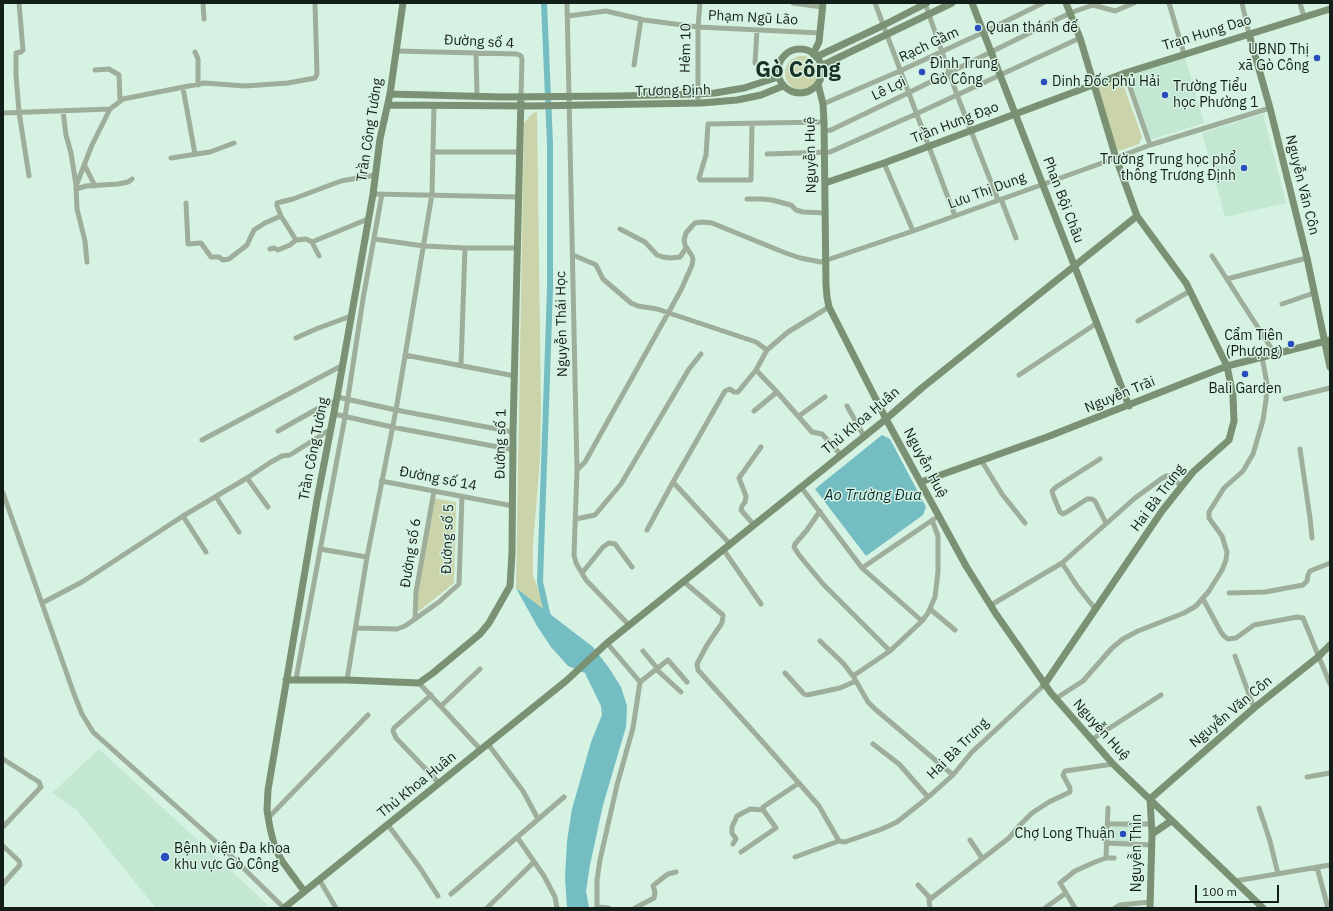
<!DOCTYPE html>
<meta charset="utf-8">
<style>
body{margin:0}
#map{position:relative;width:1333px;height:911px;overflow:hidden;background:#d6f2e2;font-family:"IBM Plex Sans",sans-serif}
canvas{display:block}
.frame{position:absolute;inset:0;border:4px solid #141e18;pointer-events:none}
.scale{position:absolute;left:1195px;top:885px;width:84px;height:18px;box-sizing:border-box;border:2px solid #141e18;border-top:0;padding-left:5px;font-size:12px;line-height:14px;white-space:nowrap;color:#141e18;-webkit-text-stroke:3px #d6f2e2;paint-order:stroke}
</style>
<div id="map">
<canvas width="1333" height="911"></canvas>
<div class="frame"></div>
<div class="scale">100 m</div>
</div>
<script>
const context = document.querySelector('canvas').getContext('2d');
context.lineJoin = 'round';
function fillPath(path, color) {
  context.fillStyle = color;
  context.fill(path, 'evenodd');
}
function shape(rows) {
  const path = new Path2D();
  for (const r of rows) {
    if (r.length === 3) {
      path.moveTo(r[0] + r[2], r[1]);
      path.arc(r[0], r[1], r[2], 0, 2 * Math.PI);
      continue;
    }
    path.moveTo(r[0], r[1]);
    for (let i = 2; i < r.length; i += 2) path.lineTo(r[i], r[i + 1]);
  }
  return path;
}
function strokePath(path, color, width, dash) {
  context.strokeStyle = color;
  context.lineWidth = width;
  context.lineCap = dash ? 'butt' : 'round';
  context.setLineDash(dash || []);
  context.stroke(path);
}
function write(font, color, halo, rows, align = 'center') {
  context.font = font + ' "IBM Plex Sans",sans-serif';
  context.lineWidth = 3;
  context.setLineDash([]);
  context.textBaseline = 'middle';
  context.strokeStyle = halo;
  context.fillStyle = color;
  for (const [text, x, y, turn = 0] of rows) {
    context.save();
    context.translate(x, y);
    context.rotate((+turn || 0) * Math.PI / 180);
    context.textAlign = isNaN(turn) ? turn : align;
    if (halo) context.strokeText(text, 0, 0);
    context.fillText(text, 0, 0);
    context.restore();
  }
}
fillPath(shape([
 [1185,57,1204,123,1149,140,1126,76],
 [1263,114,1286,203,1225,217,1202,133],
 [99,749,268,905,264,908,156,908,76,809,52,793],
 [1112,826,1135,826,1135,842,1112,842]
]), '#c3e7d2');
fillPath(shape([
 [802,73,17],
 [1117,79,1122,81,1142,137,1139,144,1119,151,1112,147,1097,85],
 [537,112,541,411,540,458,533,544,533,576,547,612,516,588,524,123,533,113],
 [433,498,456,502,454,583,419,611,415,610]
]), '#cad3a9');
fillPath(shape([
 [882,435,890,439,926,507,923,515,866,556,815,489],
 [516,588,593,647,609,668,621,687,627,706,626,727,603,805,590,865,586,891,589,908,567,908,565,877,567,841,572,809,591,742,602,715,601,706,585,673,568,666,551,647,537,626]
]), '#73bdc3');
strokePath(shape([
 [544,3,550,144,550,289,540,582,547,613,549,618]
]), '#73bdc3', 6);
strokePath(shape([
 [19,3,23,50,21,52,16,53,16,75,19,112,29,176],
 [203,3,204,19],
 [567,3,577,470,574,555,576,563,586,580,629,625],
 [793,3,822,7],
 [875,3,955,216],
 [925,3,957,95,998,200],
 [1169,3,1184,54],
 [1242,3,1249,34],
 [1300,3,1304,17],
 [568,16,606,11,644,20,698,27,820,33],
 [396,51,517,54,521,56,522,59,521,97],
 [195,52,198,59,198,85],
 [476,53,477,97],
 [755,63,757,30],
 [634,65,641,19],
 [95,70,109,69,119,75,120,101],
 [1125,73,1150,145],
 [183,88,195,154],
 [698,103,698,27,700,3],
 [823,104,900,71,984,32,1043,3],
 [63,111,66,135,71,153,76,185],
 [3,113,110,109,123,99,204,83,245,86,288,83,315,78,317,74,315,3],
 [752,124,751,180,700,180,699,178,706,155,708,124,824,122],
 [824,131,831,130,908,93,1070,13,1093,5,1115,11,1134,3],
 [434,152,519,152],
 [767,154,830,152,916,114,1080,38],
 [171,158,210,152,234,143],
 [884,163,913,231],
 [85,166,95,186],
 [76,189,86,186,118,184,128,182,132,179],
 [373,194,519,197],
 [747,199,762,199,772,200,791,205,796,210,803,212,826,213],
 [1001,199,1016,238],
 [186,203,188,244,201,243,211,257,219,257,223,260,229,259,247,245,254,230,265,223,281,216],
 [620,229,645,242,657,255,663,257,670,258,680,257,686,248],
 [374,239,424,246,465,248,518,248],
 [312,242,368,219],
 [270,249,274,248,278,250,290,245,296,240],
 [573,255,594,264,596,265,603,279,631,303,638,306,657,309,756,342,767,350,756,370,738,392,734,392,730,389,725,391,673,482,647,530],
 [319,256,312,242,306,239,296,240,281,216,277,206,277,203,293,199,341,181,375,175],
 [1212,256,1275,354],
 [87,262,85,241,77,209,76,186,92,145,110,109],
 [1227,279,1307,258],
 [1282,304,1314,293],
 [1138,321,1190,291],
 [296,338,316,329,351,316],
 [767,350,788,332,829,307],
 [405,355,515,376],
 [461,365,465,248],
 [756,370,777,392,812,432,822,434,841,455],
 [1019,375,1097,323],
 [337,397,396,410,513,432],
 [1285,399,1330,388],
 [847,406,864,436],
 [754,411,777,392],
 [334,414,392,427,514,450],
 [799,416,825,397],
 [278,431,317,409,336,401],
 [202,440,343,365],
 [1300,449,1310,518,1312,538],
 [1100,459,1056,487,1052,491,1053,495,1060,512,1063,514,1067,512,1087,499,1092,499,1095,501,1106,523],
 [981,460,1002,494,1025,523],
 [577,470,585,462,681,290,692,265,693,259,692,256,685,245,684,240,686,233,692,226,695,223,702,222,712,223,783,252,800,258,821,262,913,231,1116,158,1150,145,1270,108],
 [247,478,268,507],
 [381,481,513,506],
 [673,482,730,544],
 [801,487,862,568,922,621,928,613,935,597,938,572,938,536,932,520],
 [3,493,74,694,82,714,93,732,224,849,284,908],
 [216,497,239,532],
 [820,511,807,530,795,544,794,547,799,555,823,584,890,651],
 [183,516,206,552],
 [576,519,595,515,621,484,689,369,701,354],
 [754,525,741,510,742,506,745,502,746,496,739,478,761,447],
 [320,549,367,557],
 [723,549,761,604],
 [1062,563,1077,586,1096,610],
 [862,568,934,519],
 [582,573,603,547,609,543,615,544,632,567],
 [683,581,723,615,722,623,707,645,697,664,698,670,761,740,819,806,839,841],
 [1229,593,1265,592,1303,585,1307,581,1308,575,1310,571,1330,563],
 [1203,599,1221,632,1224,636,1228,639,1236,638,1254,625,1297,617,1303,618,1330,684],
 [42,603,82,582,183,516,247,478,271,462,282,456,290,455,331,429],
 [991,605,1062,563,1135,498,1161,479,1166,476,1171,476,1181,486],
 [930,609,955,630],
 [415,619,416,592,434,491],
 [356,628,397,629,405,626,439,602,459,584,462,496],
 [820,641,843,663,853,676,890,651,922,621],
 [607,643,640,682],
 [643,651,657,668],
 [1235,656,1254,708],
 [656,669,681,692],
 [785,673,804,694,807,695,840,688,856,681],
 [853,676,868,702,875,709,953,775],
 [296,679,345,417,363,299,382,194],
 [347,680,367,557,396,410,432,194,434,105],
 [419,683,481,750],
 [431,695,394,728,393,731,396,738,439,783],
 [1055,699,1083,681,1112,648,1123,639,1138,631,1184,613,1196,606,1209,591,1222,570,1226,560,1227,552,1222,536,1209,518,1209,512,1224,488,1243,471,1253,454,1263,420,1266,400,1267,384,1262,357],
 [441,706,480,669],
 [1091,740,1161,695],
 [488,744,523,791,538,819],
 [873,744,899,764,928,797],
 [3,759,39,782,41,787,3,827],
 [1307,777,1330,773],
 [1259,808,1270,841,1278,874],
 [269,817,368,715],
 [1108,824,1151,824],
 [388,825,420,868,438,896],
 [517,837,544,876,555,897,557,908],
 [970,840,982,858],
 [839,841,845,842,882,829,897,822,926,799,953,775,972,752,1044,685],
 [1106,843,1151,845],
 [733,844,736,839,732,833,732,827,737,816,750,809,763,810],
 [3,846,19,861,20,865,3,884],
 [741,852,776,828,764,811,763,807,799,783],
 [795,857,839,841],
 [1106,858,1108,808],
 [1317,867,1328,908],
 [319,879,336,908],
 [1235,881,1330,865],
 [918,885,931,899],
 [451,894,564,797],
 [597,907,609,908],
 [487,908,534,862],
 [597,908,597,880,600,860,617,785,633,728,640,682,668,660,687,682],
 [635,908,654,898,655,892,653,886,655,884,668,874,676,872],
 [930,908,929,900,1009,838,1021,824,1032,813,1049,802,1070,792,1070,788,1063,775,1065,771,1113,764],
 [1045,908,1066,893],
 [1075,908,1060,883,1075,871,1095,862,1106,858,1114,858],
 [1115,908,1120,905,1150,902]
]), '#9eae9a', 5);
strokePath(shape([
 [972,3,1129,406],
 [1249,34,1270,108,1307,258,1330,367],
 [800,71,22],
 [813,54,819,42,823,3],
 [816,57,884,25,927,3],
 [821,66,952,3],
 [818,84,823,104,824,122,826,285,827,297,829,307,886,419,966,566,996,614,1051,693,1113,764,1263,908],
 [390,94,502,97,619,96,698,94,715,93,744,88,778,77],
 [388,105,532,106,701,103,737,100,761,95,783,86],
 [825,183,884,163,1125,73,1330,9],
 [921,482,1047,437,1227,366,1330,340],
 [286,680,347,680,419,683,433,673,480,634,489,623,510,586,512,553,513,432,521,97],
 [1044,685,1162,511,1193,472,1229,440,1234,421,1233,396,1227,366,1186,283,1137,216,1116,158,1080,38,1066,3],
 [1150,799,1254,708,1318,657,1330,645],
 [1152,834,1171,821],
 [304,891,282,861,275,848,270,828,267,810,268,790,317,500,337,397,373,194,380,139,390,94,403,3],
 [284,908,566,681,607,643,886,419,923,387,1137,216],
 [1150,908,1152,834,1150,799]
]), '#7a9174', 7);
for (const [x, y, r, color] of [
 [978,28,4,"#2a4dbd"],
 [1317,58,4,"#2a4dbd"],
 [922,72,4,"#2a4dbd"],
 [1044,82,4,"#2a4dbd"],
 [1165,95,4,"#2a4dbd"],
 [1244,168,4,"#2a4dbd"],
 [1291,344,4,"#2a4dbd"],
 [1245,374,4,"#2a4dbd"],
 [1123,834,4,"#2a4dbd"],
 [165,857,5,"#2a4dbd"]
]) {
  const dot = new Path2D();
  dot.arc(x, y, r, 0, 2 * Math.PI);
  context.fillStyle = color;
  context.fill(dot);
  strokePath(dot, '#d6f2e2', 1.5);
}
write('14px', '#141e18', '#d6f2e2', [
 ["Phạm Ngũ Lão",753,18,3],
 ["Tran Hung Dao",1207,33,-17],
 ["Đường số 4",479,42,3],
 ["Rạch Gầm",929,45,-25],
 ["Hẻm 10",686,48,-89],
 ["Lê Lợi",889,89,-26],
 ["Trương Định",673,91,-1],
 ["Trần Hưng Đạo",955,123,-21],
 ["Trần Công Tường",370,130,-81],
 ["Nguyễn Huệ",811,155,-91],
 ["Nguyễn Văn Côn",1302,185,76],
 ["Lưu Thị Dung",987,191,-20],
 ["Phan Bội Châu",1063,200,69],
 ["Nguyễn Thái Học",562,324,-91],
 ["Nguyễn Trãi",1120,395,-22],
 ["Thủ Khoa Huân",861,421,-40],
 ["Đường số 1",501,444,-89],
 ["Trần Công Tường",314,449,-79],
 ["Nguyễn Huệ",925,463,62],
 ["Đường số 14",438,479,11],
 ["Hai Bà Trưng",1158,498,-53],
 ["Đường số 5",448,539,-88],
 ["Đường số 6",411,553,-81],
 ["Nguyễn Văn Côn",1231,712,-40],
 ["Nguyễn Huệ",1101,730,48],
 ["Hai Bà Trưng",958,749,-45],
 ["Thủ Khoa Huân",417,785,-39],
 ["Nguyễn Thìn",1137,853,-90]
]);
write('14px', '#141e18', '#d6f2e2', [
 ["Quan thánh đế",986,28],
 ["UBND Thị",1309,50,"right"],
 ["xã Gò Công",1309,66,"right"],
 ["Đình Trung",930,64],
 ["Gò Công",930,80],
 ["Dinh Đốc phủ Hải",1052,82],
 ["Trường Tiểu",1173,87],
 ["học Phường 1",1173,103],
 ["Trường Trung học phổ",1236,160,"right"],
 ["thông Trương Định",1236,176,"right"],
 ["Cẩm Tiên",1283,336,"right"],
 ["(Phượng)",1283,352,"right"],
 ["Bali Garden",1245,389,"center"],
 ["Chợ Long Thuận",1115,834,"right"],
 ["Bệnh viện Đa khoa",174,849],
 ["khu vực Gò Công",174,865]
], 'left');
write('italic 15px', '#092f32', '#d6f2e2', [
 ["Ao Trường Đua",873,496]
]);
write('bold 22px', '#1b3226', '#d6f2e2', [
 ["Gò Công",798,71]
]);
</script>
